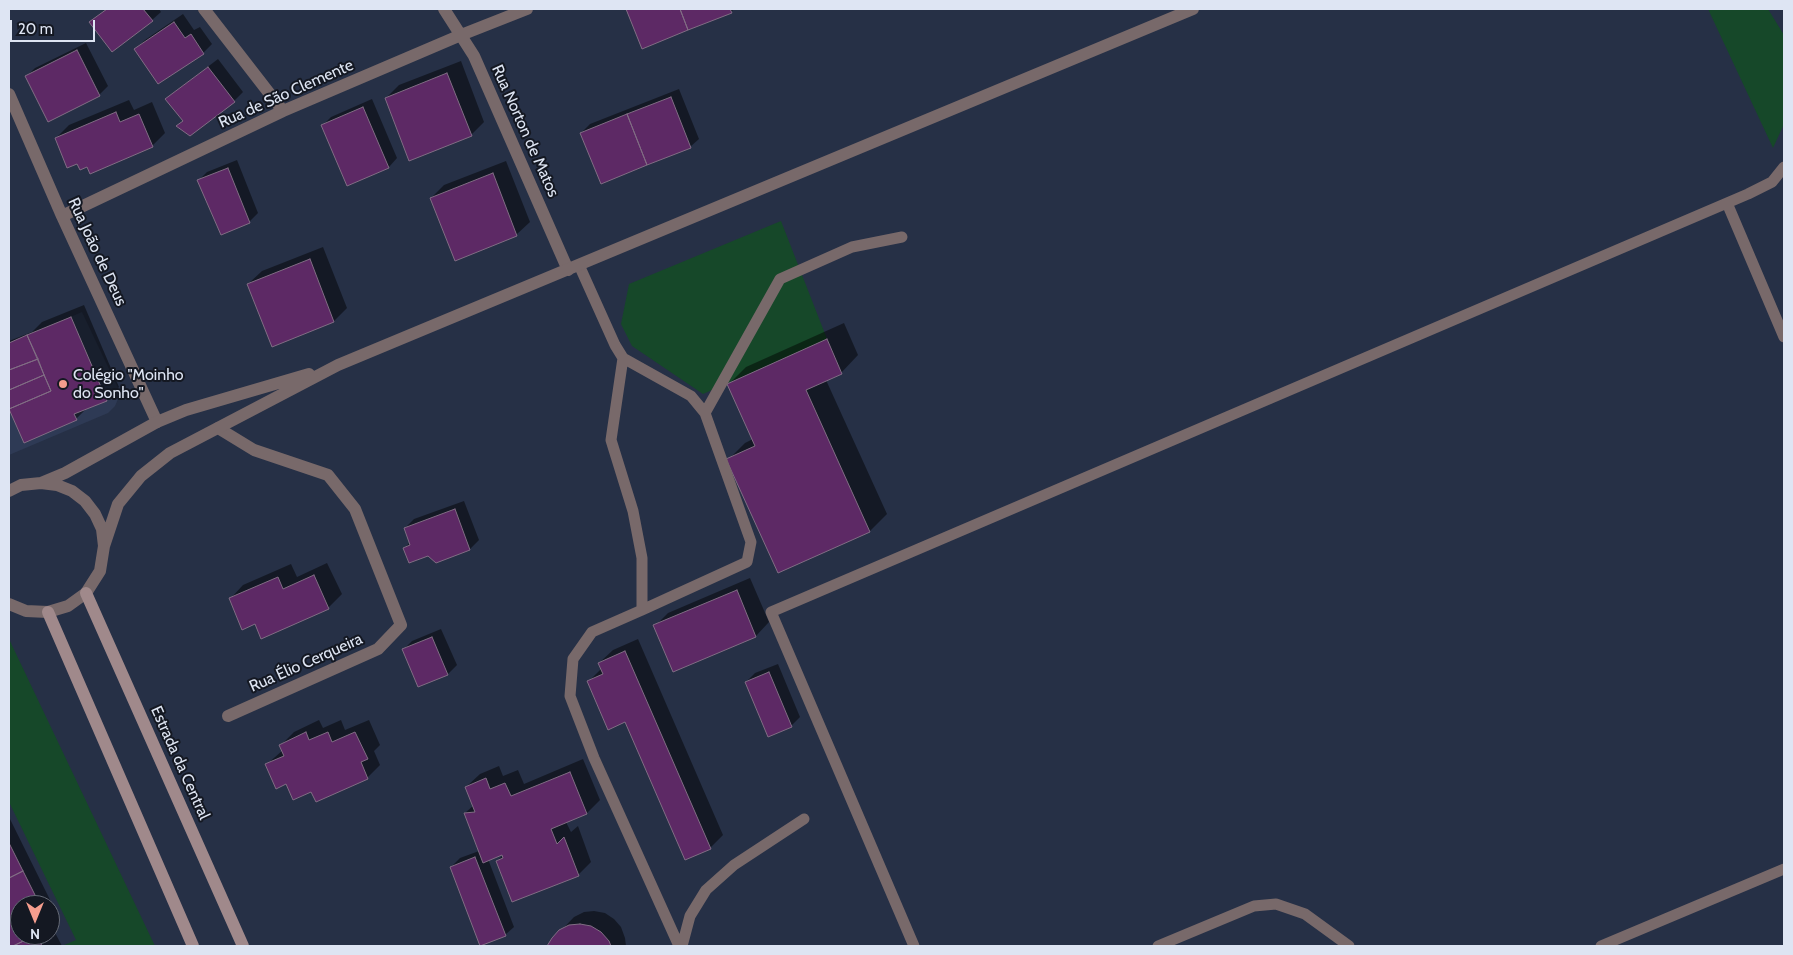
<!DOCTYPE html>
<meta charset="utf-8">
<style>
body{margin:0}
#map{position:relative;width:1793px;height:955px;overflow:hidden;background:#263046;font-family:Cabin,sans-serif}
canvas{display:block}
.frame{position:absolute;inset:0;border:10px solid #dee5f3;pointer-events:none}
.north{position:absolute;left:10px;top:895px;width:50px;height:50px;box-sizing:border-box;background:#141822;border:1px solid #656a76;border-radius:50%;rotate:180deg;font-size:14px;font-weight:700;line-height:20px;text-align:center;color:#dee5f3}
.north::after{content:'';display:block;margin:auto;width:18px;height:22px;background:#f59d8e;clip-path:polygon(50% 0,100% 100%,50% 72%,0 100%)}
.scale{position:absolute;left:10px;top:20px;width:85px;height:22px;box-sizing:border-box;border:2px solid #dee5f3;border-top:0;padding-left:6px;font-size:15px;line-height:18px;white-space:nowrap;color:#dee5f3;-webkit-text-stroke:4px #141822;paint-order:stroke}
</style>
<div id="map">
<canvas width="1793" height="955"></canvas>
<div class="frame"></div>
<div class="north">N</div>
<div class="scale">20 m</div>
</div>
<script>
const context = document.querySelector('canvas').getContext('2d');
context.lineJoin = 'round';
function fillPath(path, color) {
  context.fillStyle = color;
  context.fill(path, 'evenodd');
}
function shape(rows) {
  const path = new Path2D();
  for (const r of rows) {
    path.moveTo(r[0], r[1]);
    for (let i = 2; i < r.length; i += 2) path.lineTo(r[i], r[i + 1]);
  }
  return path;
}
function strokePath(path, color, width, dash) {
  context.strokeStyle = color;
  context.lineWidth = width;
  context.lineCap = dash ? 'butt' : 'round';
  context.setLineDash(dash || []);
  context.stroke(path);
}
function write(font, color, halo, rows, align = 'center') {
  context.font = font + ' Cabin,sans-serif';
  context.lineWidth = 4;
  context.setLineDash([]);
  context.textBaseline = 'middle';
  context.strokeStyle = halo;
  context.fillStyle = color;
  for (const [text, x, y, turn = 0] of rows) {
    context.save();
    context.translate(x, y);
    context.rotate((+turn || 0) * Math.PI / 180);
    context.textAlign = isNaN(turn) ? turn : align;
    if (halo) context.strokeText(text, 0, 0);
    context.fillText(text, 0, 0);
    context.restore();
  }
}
fillPath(shape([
 [82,312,119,390,118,399,115,406,108,413,9,455,9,343]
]), '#2e3a55');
fillPath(shape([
 [1708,9,1768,9,1784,35,1784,124,1773,148],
 [781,221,827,339,703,394,632,346,621,324,629,284],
 [9,639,155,946,62,946,76,940,9,802]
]), '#164829');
fillPath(shape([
 [106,9,159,9,161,12,152,20,91,22],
 [627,9,734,9,731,12,643,47],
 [183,14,194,30,200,27,212,44,203,53,136,49,145,40],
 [86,43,108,86,99,95,27,76,35,68],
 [218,59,243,92,234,101,190,135,184,121,167,99,176,91],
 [461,61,484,122,471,135,386,98,399,85],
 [679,89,699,139,690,147,581,133,590,124],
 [372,99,397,158,389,167,347,184,322,126,331,117],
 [129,100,134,110,152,102,165,133,152,146,87,166,78,162,56,138,69,125],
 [237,160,258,213,249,222,198,181,207,172],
 [506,161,530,222,516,235,431,198,444,185],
 [323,247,347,308,334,321,248,284,262,271],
 [84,305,119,387,106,400,88,407,76,419,24,442,9,408,9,341,32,332,42,322],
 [844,323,858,355,841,373,826,380,887,514,870,531,778,572,728,460,745,443,753,439,729,384,746,367],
 [464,501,479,540,470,549,436,562,429,555,405,548,410,542,405,528,414,519],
 [327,563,342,594,328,608,262,637,256,622,230,599,243,585,291,564,297,577],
 [750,578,769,622,756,636,673,670,655,626,668,613],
 [441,629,457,665,448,674,419,686,403,650,412,641],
 [638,639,723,835,710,848,625,720,588,682,602,668,599,663,613,650],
 [778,664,800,717,791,726,746,682,755,673],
 [319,720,323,728,341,720,345,730,369,720,380,745,374,751,380,765,367,778,311,790,286,782,266,765,283,750,281,745,294,732],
 [583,759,600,800,587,813,566,822,571,832,578,826,591,862,578,875,497,861,506,852,488,859,514,927,505,935,451,867,460,858,479,851,465,813,474,805,466,787,480,774,499,766,503,776,518,770,524,784],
 [9,817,59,918,51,925,62,946,9,946],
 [20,905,50,905,50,935,20,935],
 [594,911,605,913,614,919,621,927,625,938,626,946,548,946,553,939,574,917,584,912]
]), '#0007');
const building = shape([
 [107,9,143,9,153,21,112,52,89,22,107,9],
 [626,9,680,9,688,30,642,49,626,9],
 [680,9,730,9,732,13,688,30,680,9],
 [174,22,185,38,191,34,204,54,158,84,134,49,174,22],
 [77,50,100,96,48,122,25,76,77,50],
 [208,67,235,102,190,136,176,126,183,121,165,99,208,67],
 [447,73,472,136,409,161,385,98,447,73],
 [671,97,691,148,647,165,627,114,671,97],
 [363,107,389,168,347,186,321,125,363,107],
 [116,112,120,122,139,114,153,147,90,174,87,167,80,170,77,164,67,168,55,138,116,112],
 [627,114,647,165,601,184,580,133,627,114],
 [228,168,250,223,221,235,197,180,228,168],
 [493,173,517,236,455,261,430,198,493,173],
 [310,259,334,322,272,347,247,284,310,259],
 [71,317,107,401,74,414,77,420,24,443,9,409,51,391,27,335,71,317],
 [27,335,38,359,9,370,9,343,27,335],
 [827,339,842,374,806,390,870,532,778,573,726,459,755,446,727,384,827,339],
 [38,359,44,375,9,390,9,370,38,359],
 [44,375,51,391,9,409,9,390,44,375],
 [455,509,470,550,436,563,428,556,409,563,403,548,410,545,404,528,455,509],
 [314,575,329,609,261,639,255,624,242,630,229,598,278,577,283,589,314,575],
 [737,590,756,637,673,672,653,625,737,590],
 [432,637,448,675,418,687,402,649,432,637],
 [625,651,711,849,685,860,625,722,608,730,587,681,603,674,598,663,625,651],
 [769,672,792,727,768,737,745,682,769,672],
 [306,732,309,740,328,732,332,742,355,732,368,759,361,762,368,779,316,802,311,792,293,800,286,784,276,789,265,764,284,756,279,745,306,732],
 [570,772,587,814,551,829,557,844,564,837,579,876,512,902,496,861,503,858,502,855,483,863,464,813,475,812,465,787,486,778,490,789,505,783,511,796,570,772],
 [9,843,23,871,9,878,9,843],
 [475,857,506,936,480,946,450,867,475,857],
 [23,871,40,905,20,905,20,935,36,935,13,946,9,946,9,878,23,871],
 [580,924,591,926,601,932,609,941,611,946,547,946,552,938,559,930,569,925,580,924],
 [37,935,42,946,13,946,36,935,37,935]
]);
fillPath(building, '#5d2965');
strokePath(building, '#816d84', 1);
strokePath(shape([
 [1727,203,1784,337],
 [579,265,615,345,623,358,611,440,633,511,642,558,642,610,592,632,573,659,570,696,594,758,679,946],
 [623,358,691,396,705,413,751,542,747,562,642,610],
 [705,413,780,279,852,247,902,237],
 [682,946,690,916,706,890,734,865,804,819],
 [914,946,771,612,1748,194,1772,182,1784,167],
 [1158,946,1254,906,1276,904,1305,914,1349,946],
 [1601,946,1784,869]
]), '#78696a', 11);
strokePath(shape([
 [204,9,283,111],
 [444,9,474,56,568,270],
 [9,94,62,216,157,422],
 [62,216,283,111,461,35,527,9],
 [218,428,254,450,328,475,355,509,401,625,378,649,228,716]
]), '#78696a', 12);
strokePath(shape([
 [41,483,65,473,157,422,186,410,309,374],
 [9,491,21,485,41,483,57,485,72,491,85,501,95,514,102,529,104,546,100,571,86,593,68,606,48,612,26,611,9,604],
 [104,546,118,504,141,476,170,453,338,365,1193,9]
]), '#78696a', 12);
strokePath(shape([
 [86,593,243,946],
 [48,612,193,946]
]), '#a0898b', 12);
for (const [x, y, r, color] of [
 [63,384,5,"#f59d8e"]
]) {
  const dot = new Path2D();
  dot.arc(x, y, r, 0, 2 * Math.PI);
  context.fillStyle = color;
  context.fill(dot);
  strokePath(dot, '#141822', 2);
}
write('16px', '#dee5f3', '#141822', [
 ["Rua de São Clemente",286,94,-24],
 ["Rua Norton de Matos",525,131,66],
 ["Rua João de Deus",97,252,65],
 ["Rua Élio Cerqueira",306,663,-24],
 ["Estrada da Central",180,763,66]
]);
write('16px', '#dee5f3', '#141822', [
 ["Colégio \"Moinho",73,375],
 ["do Sonho\"",73,393]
], 'left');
</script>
